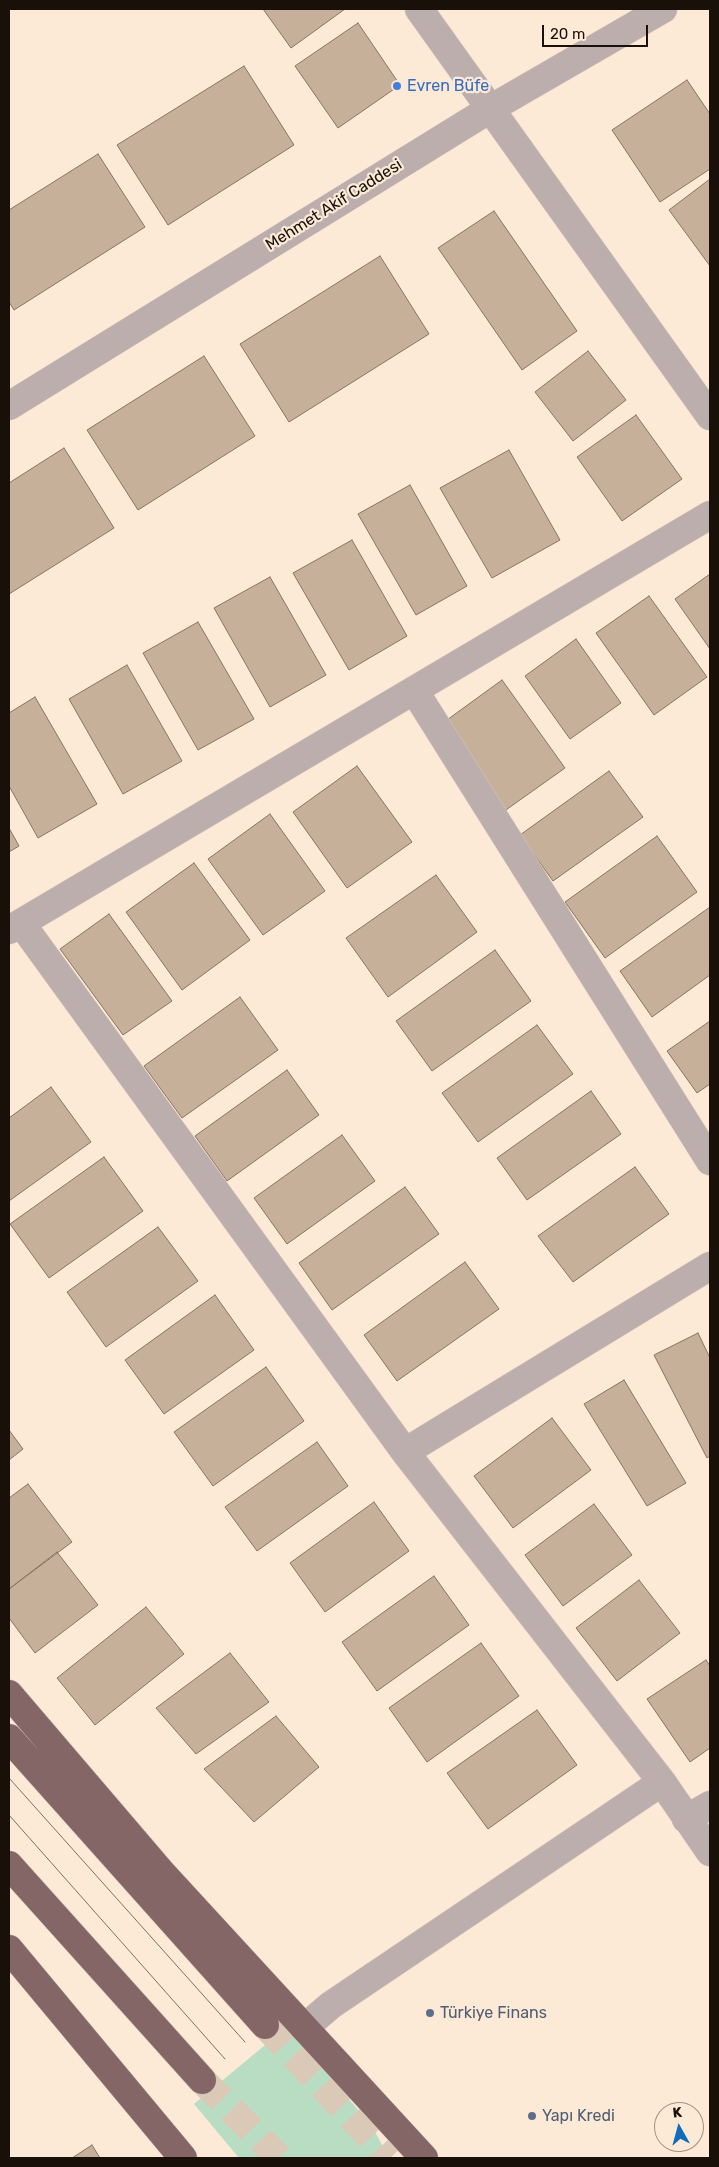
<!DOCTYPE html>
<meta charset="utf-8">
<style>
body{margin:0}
#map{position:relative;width:719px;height:2167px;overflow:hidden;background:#fce9d6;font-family:Rubik,sans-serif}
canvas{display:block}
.frame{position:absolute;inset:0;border:10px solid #191109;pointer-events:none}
.north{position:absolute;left:654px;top:2102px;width:50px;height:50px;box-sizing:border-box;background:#fce9d6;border:1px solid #a19384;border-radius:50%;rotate:353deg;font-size:14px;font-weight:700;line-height:20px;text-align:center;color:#191109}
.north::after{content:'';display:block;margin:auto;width:18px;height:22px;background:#126cb9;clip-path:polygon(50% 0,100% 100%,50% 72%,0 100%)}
.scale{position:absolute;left:542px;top:25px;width:106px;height:22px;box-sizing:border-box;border:2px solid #191109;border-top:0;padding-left:6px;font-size:15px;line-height:18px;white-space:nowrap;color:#191109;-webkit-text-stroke:4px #fce9d6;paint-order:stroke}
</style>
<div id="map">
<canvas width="719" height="2167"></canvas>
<div class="frame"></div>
<div class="north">K</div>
<div class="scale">20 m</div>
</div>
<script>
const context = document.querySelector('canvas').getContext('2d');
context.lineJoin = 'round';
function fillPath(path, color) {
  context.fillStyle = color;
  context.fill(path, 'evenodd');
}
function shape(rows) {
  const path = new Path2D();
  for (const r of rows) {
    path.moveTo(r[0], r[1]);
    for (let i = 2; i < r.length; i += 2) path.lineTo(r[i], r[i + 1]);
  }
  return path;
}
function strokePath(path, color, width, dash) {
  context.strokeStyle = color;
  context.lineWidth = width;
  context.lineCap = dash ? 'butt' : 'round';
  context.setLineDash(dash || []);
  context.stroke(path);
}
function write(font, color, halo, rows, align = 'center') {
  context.font = font + ' Rubik,sans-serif';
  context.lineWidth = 4.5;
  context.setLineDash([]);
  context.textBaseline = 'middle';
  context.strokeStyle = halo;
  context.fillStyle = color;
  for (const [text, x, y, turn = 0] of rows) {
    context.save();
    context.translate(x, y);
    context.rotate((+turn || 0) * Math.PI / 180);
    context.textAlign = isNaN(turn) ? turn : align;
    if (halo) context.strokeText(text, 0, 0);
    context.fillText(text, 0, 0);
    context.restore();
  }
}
fillPath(shape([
 [288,2026,373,2128,389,2158,239,2158,194,2104]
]), '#b9ddc3');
const building = shape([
 [263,9,345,9,291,48,263,9],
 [358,23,400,85,338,128,295,66,358,23],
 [244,66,294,145,168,225,117,145,244,66],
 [687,80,710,114,710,169,660,202,612,130,687,80],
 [98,154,145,227,14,310,9,302,9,210,98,154],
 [710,179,710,266,669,210,710,179],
 [494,211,577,331,522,370,438,248,494,211],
 [380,256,429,334,289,422,240,344,380,256],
 [588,351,626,400,573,441,535,392,588,351],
 [204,356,255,436,138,510,87,430,204,356],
 [636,415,682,479,622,521,577,457,636,415],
 [64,448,114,528,9,594,9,483,64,448],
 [509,450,560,540,492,578,440,488,509,450],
 [410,485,467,586,416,615,358,514,410,485],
 [352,540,407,636,349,670,293,573,352,540],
 [710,574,710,649,675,599,710,574],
 [270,577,326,675,270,707,214,608,270,577],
 [649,596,707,677,654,715,596,633,649,596],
 [198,622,254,719,198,750,143,653,198,622],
 [576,639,621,703,570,739,525,676,576,639],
 [127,665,182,761,123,794,69,699,127,665],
 [502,680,565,768,503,812,440,725,502,680],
 [35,697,97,804,38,838,9,786,9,713,35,697],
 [357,766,412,842,347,888,293,812,357,766],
 [609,771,643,817,553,881,520,835,609,771],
 [270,814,325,891,263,935,208,859,270,814],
 [9,828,19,846,9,852,9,828],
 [657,836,697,892,605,958,565,902,657,836],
 [194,863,250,940,182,990,126,912,194,863],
 [436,875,477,932,388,997,346,938,436,875],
 [710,907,710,975,652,1017,620,971,710,907],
 [109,914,172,1001,123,1035,60,949,109,914],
 [495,950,531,1001,432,1071,396,1021,495,950],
 [240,997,278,1050,182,1118,144,1066,240,997],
 [710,1021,710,1084,697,1093,667,1051,710,1021],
 [537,1025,573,1074,478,1142,442,1093,537,1025],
 [287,1070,319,1115,227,1181,195,1136,287,1070],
 [51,1087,91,1142,9,1201,9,1118,51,1087],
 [591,1091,621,1134,527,1200,497,1158,591,1091],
 [342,1135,375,1181,287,1244,254,1198,342,1135],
 [104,1157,143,1211,49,1278,10,1224,104,1157],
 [635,1167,669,1214,573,1282,538,1236,635,1167],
 [405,1187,439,1234,332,1310,299,1263,405,1187],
 [158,1227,198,1281,106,1347,67,1292,158,1227],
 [465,1262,499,1309,397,1381,364,1335,465,1262],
 [215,1295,254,1350,164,1414,125,1360,215,1295],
 [698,1333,710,1358,710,1456,707,1458,654,1355,698,1333],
 [266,1367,304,1421,213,1486,174,1432,266,1367],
 [624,1380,686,1483,647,1506,584,1404,624,1380],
 [552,1418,591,1470,513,1528,474,1476,552,1418],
 [9,1430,23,1449,9,1460,9,1430],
 [317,1442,348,1486,257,1551,225,1507,317,1442],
 [28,1484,72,1542,9,1589,9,1498,28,1484],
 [374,1502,409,1551,325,1612,290,1563,374,1502],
 [594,1504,632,1555,563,1606,525,1555,594,1504],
 [57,1552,98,1605,35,1653,9,1618,9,1589,57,1552],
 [434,1576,469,1625,377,1691,342,1642,434,1576],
 [639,1580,680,1633,617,1681,576,1628,639,1580],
 [146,1607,184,1654,95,1725,57,1678,146,1607],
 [481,1643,519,1696,427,1762,389,1708,481,1643],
 [230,1653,269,1702,196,1754,156,1708,230,1653],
 [706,1660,710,1666,710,1748,690,1762,647,1699,706,1660],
 [537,1710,577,1765,488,1829,447,1773,537,1710],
 [276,1716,319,1767,254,1822,204,1769,276,1716],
 [92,2145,100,2158,72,2158,92,2145]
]);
fillPath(building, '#c6b09a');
strokePath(building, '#89745f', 1);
strokePath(shape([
 [265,2025,390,2158],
 [202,2080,279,2158]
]), '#dac9b7', 28, [28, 14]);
const minor = shape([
 [419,9,710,416],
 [9,406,490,109,663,9],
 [414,690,710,1161],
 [21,923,405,1452,662,1782,710,1852],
 [9,930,710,515],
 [405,1452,710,1266],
 [686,1819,710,1805],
 [304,2028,331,2005,662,1782]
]);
const highway = shape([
 [9,1694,162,1873,424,2158],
 [9,1738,265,2025],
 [9,1865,202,2080],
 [9,1949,183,2158]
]);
strokePath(minor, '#d8c6b5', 29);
strokePath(highway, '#d8c6b5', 29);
strokePath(minor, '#bdaeae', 28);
strokePath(highway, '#856667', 28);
strokePath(shape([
 [9,1778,245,2042],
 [9,1815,225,2059]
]), '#7d7063', 1);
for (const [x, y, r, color] of [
 [397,86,5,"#3f7fe0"],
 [430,2013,5,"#5c6f8a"],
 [532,2116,5,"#5c6f8a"]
]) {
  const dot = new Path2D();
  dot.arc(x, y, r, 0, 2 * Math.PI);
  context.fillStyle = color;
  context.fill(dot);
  strokePath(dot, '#fce9d6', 2);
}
write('16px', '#366cbe', '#fce9d6', [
 ["Evren Büfe",407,86]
], 'left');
write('16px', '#191109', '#fce9d6', [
 ["Mehmet Akif Caddesi",334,205,-32]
]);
write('16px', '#4e5e75', '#fce9d6', [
 ["Türkiye Finans",440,2013],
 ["Yapı Kredi",542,2116]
], 'left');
</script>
